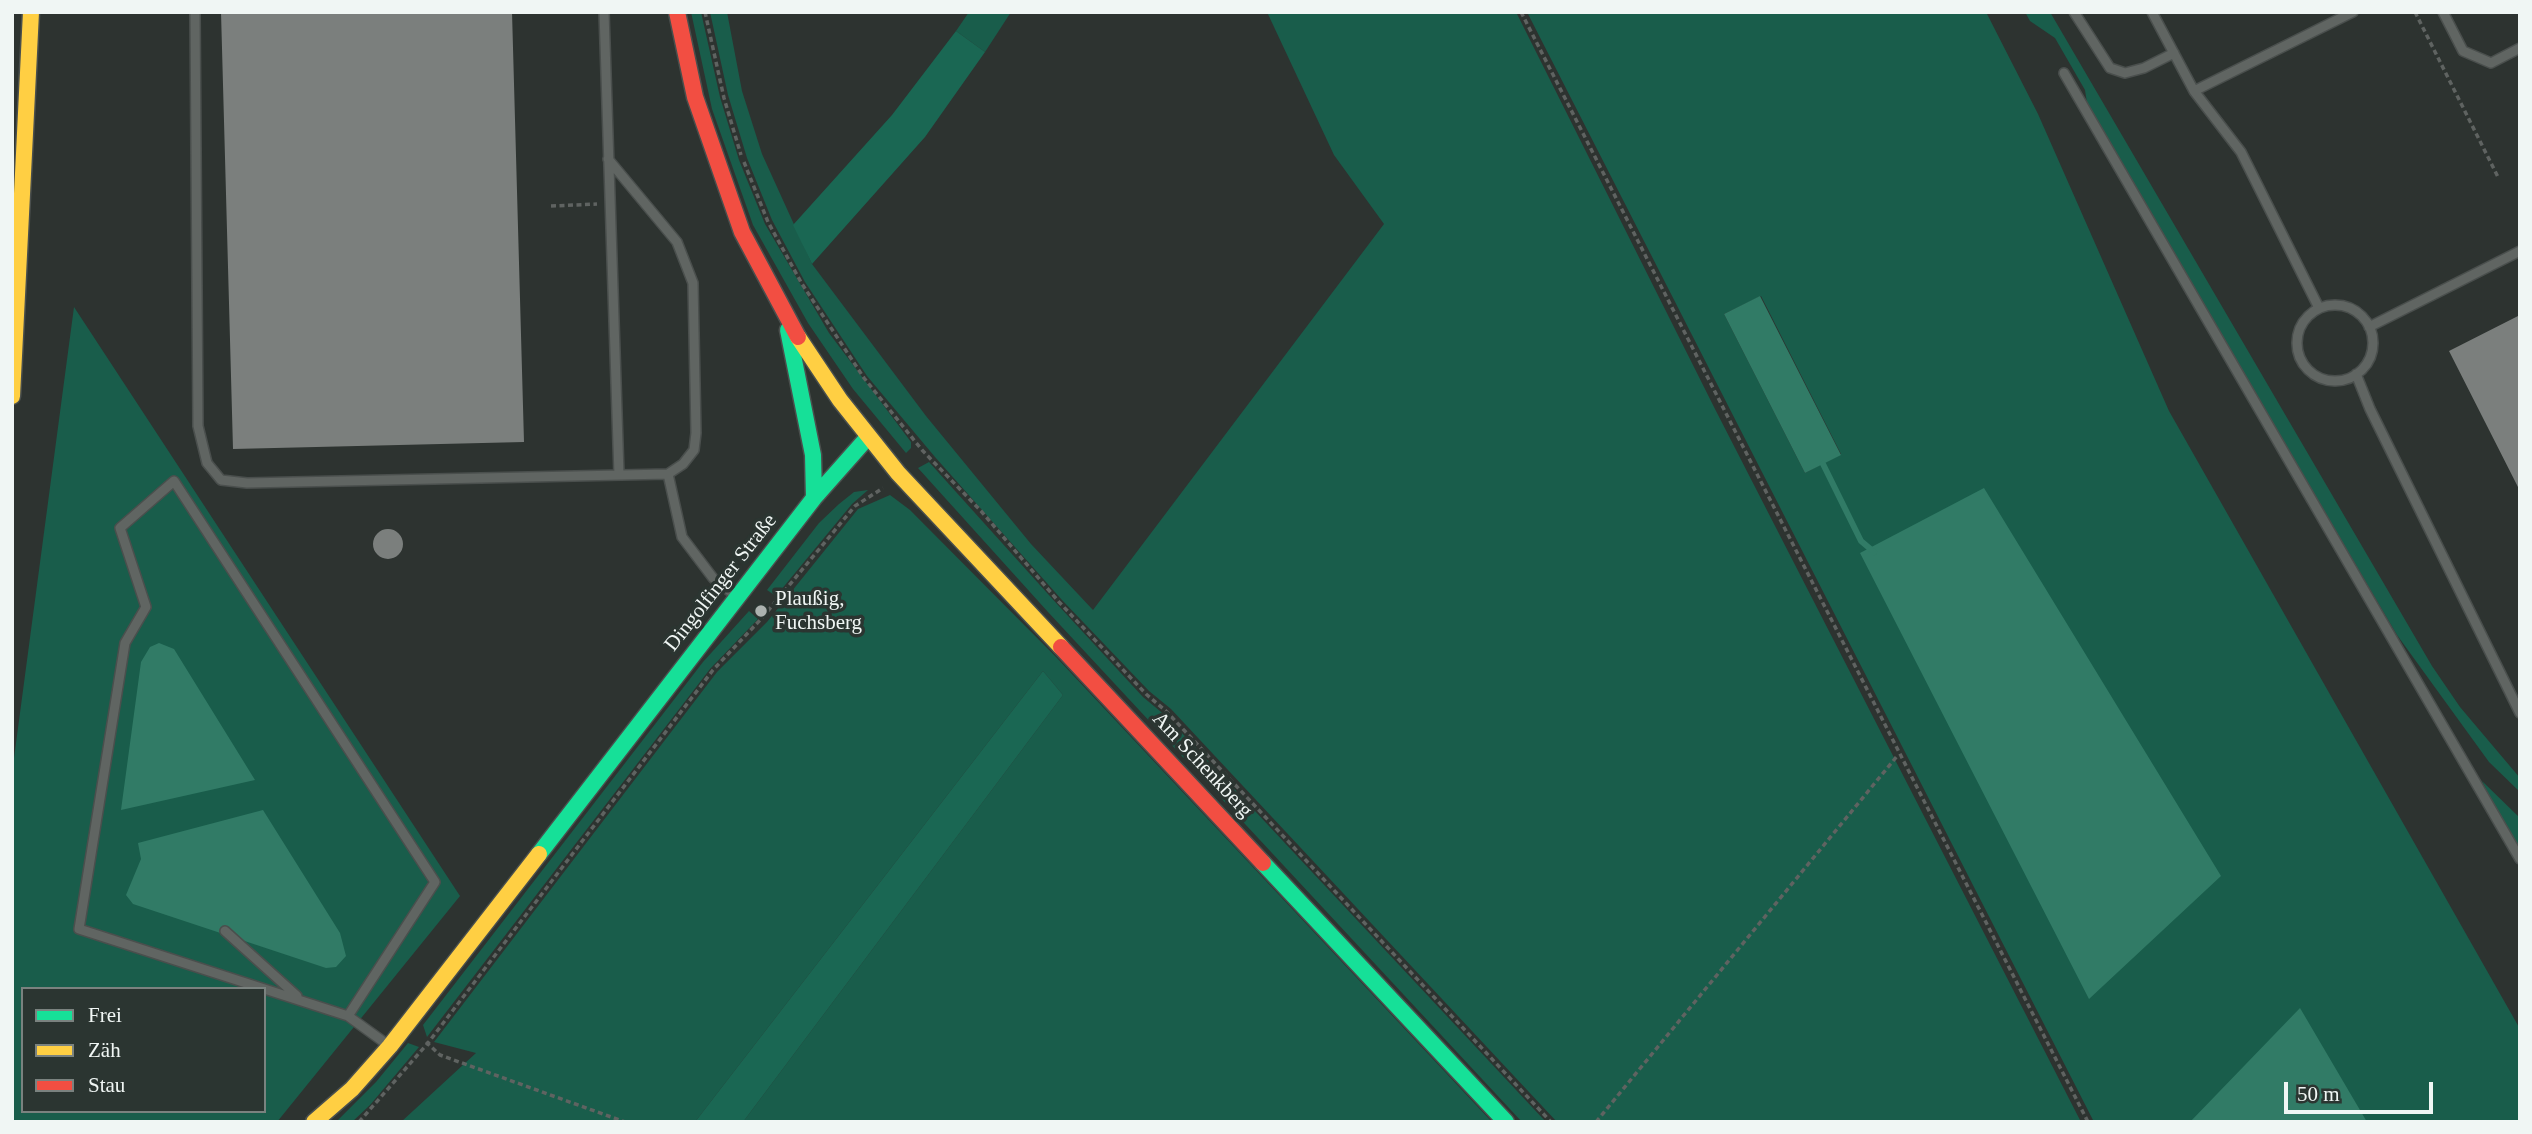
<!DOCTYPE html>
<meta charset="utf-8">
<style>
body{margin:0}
#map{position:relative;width:2532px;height:1134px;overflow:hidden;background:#2d3330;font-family:Georgia,serif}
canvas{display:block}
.frame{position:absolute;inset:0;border:14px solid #f0f6f4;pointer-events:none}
.legend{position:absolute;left:21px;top:987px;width:245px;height:126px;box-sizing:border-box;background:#2b3531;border:2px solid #7a827f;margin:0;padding:9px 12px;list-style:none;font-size:21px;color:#f0f6f4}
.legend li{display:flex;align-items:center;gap:14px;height:35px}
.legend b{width:35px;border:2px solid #7a827f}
.scale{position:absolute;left:2284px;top:1082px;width:149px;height:32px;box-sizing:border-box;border:4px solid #f0f6f4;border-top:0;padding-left:9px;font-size:21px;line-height:24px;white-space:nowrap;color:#f0f6f4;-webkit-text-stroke:5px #2b3531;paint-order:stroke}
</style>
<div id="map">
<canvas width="2532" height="1134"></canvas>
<div class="frame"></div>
<ul class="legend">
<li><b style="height:9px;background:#16e098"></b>Frei</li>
<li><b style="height:9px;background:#ffcf43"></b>Zäh</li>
<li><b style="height:9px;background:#f24e42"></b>Stau</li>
</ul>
<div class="scale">50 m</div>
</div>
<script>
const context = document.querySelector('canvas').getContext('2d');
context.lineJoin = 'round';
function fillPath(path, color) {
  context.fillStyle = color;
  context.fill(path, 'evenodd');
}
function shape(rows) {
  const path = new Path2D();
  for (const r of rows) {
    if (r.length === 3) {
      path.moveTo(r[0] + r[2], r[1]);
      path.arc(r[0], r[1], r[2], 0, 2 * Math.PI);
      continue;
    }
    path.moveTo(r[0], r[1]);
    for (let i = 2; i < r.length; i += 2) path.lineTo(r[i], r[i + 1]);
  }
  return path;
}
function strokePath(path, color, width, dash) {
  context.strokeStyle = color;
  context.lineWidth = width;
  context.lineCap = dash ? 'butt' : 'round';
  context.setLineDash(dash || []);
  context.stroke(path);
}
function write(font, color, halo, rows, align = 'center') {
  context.font = font + ' Georgia,serif';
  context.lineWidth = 7;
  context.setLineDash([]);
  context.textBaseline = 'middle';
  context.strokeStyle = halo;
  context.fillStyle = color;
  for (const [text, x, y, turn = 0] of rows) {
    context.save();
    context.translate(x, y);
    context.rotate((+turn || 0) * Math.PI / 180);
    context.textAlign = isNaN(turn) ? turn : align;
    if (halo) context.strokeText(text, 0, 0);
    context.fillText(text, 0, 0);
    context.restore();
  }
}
fillPath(shape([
 [691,12,701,12,720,97,739,160,765,224,829,333,911,442,911,448,906,453,853,389,808,323,753,225,712,109],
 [710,12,727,12,742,91,762,154,812,264,926,416,1031,544,1093,610,1384,224,1334,155,1267,12,1516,12,1716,411,2081,1122,1557,1122,1171,709,1149,691,1062,600,935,457,867,376,805,282,772,220,747,158,728,95],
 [969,12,1011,12,985,52,956,31],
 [1527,12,1986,12,2038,114,2169,411,2520,1029,2520,1122,2094,1122],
 [1761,296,1841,454,1805,473,1724,314],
 [2025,12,2050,12,2432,666,2460,707,2520,778,2520,792,2489,762,2397,635,2088,109,2085,90,2055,38,2030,21],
 [74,307,460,896,277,1122,12,1122,12,773],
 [23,989,264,989,264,1111,23,1111],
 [929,462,1057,604,1143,697,1166,716,1546,1122,1522,1122,1048,612,918,468],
 [868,490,852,504,776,596,767,590,819,523,839,504,854,492],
 [890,495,910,510,1056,657,1492,1122,743,1122,1063,695,1043,671,695,1122,401,1122,476,1053,434,1042,717,672,767,622,858,509],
 [749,611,758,619,710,669,427,1037,423,1025,703,662],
 [2482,781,2520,818,2520,851,2498,813],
 [408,1043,419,1047,370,1105,352,1122,336,1122,376,1082]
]), '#195d4b');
fillPath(shape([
 [956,31,985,52,925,137,812,264,793,225,892,115],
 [1043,671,1063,695,743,1122,695,1122]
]), '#1a6753');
fillPath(shape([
 [1760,296,1841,455,1805,473,1724,314],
 [1984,488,2221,876,2089,999,1860,553],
 [159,643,174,649,255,780,121,810,141,662,150,647],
 [263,810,340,933,346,956,336,967,326,968,133,904,126,895,141,859,138,843],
 [2300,1008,2367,1122,2190,1122]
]), '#317b66');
strokePath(shape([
 [1823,464,1861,541,1874,552]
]), '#317b66', 6);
fillPath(shape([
 [221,12,512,12,524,442,233,449],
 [2520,315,2520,491,2449,351],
 [388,544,15]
]), '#7b7f7d');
const lane = shape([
 [195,12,198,426,207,463,221,480,247,483,668,474,683,464,694,450,696,433,693,283,677,242,608,159],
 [604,12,619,475],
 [2074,12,2110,68,2125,73,2144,68,2174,53],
 [2152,12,2194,91,2241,152,2319,308],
 [2443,12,2463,51,2491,63,2520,48],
 [2064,73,2520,859],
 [2194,91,2353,12],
 [2335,343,38],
 [2369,327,2520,251],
 [2356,374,2370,409,2520,713],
 [668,474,682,537,713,578,736,596],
 [225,931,297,996],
 [348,1016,435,882,174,481,120,528,146,607,125,643,79,929,348,1016,388,1045]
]);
const fast = shape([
 [788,330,813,455,814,498],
 [539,854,814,498,868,437],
 [1263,863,1506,1122]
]);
const slow = shape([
 [798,337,840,400,898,473,1061,647],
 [12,396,31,12],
 [314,1122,352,1089,390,1046,539,854]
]);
const jam = shape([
 [677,12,695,97,742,232,798,337],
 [1061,647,1263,863]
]);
strokePath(lane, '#4a4f4d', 12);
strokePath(fast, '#4a4f4d', 19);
strokePath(slow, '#4a4f4d', 19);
strokePath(jam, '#4a4f4d', 19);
strokePath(shape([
 [705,12,724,98,741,155],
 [1521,12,2088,1122],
 [2415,12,2498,177],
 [744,162,768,222,802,284,864,378,922,450,981,511,1059,602,1146,694,1167,712,1551,1122],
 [551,206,597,204],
 [426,1042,440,1055,625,1122],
 [359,1122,428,1043,713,670,762,618,855,506,883,488],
 [1596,1122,1898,755]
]), '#5f6361', 3.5, [5, 3.5]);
strokePath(lane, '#606562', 9);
strokePath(fast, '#16e098', 16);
strokePath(slow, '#ffcf43', 16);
strokePath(jam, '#f24e42', 16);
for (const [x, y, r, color] of [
 [761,611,7,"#acb2af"]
]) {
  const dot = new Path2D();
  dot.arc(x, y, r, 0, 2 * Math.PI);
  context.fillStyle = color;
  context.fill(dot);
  strokePath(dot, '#2b3531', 2.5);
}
write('21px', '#f0f6f4', '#2b3531', [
 ["Dingolfinger Straße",721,583,-52],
 ["Am Schenkberg",1202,765,47]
]);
write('21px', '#f0f6f4', '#2b3531', [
 ["Plaußig,",775,599],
 ["Fuchsberg",775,623]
], 'left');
</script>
